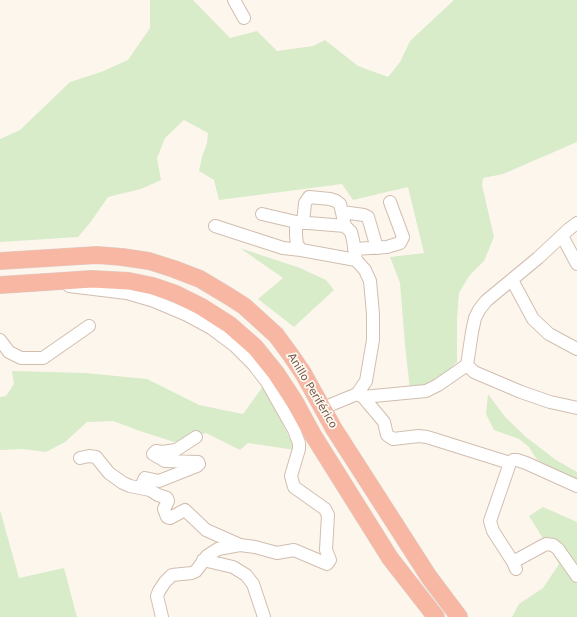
<!DOCTYPE html>
<meta charset="utf-8">
<style>
body{margin:0}
canvas{display:block;background:#fdf6ec}
</style>
<canvas width="577" height="617"></canvas>
<script>
const context = document.querySelector('canvas').getContext('2d');
context.lineJoin = 'round';
function fillPath(path, color) {
  context.fillStyle = color;
  context.fill(path, 'evenodd');
}
function shape(rows) {
  const path = new Path2D();
  for (const r of rows) {
    path.moveTo(r[0], r[1]);
    for (let i = 2; i < r.length; i += 2) path.lineTo(r[i], r[i + 1]);
  }
  return path;
}
function strokePath(path, color, width, dash) {
  context.strokeStyle = color;
  context.lineWidth = width;
  context.lineCap = dash ? 'butt' : 'round';
  context.setLineDash(dash || []);
  context.stroke(path);
}
function write(font, color, halo, rows, align = 'center') {
  context.font = font + ' "DejaVu Sans",sans-serif';
  context.lineWidth = 3.5;
  context.setLineDash([]);
  context.textBaseline = 'middle';
  context.strokeStyle = halo;
  context.fillStyle = color;
  for (const [text, x, y, turn = 0] of rows) {
    context.save();
    context.translate(x, y);
    context.rotate((+turn || 0) * Math.PI / 180);
    context.textAlign = isNaN(turn) ? turn : align;
    if (halo) context.strokeText(text, 0, 0);
    context.fillText(text, 0, 0);
    context.restore();
  }
}
fillPath(shape([
 [150,0,193,0,230,38,257,31,277,51,313,46,325,40,358,66,388,77,400,62,410,41,454,0,577,0,577,142,503,174,483,178,482,185,494,237,484,261,469,276,459,293,457,319,457,362,428,390,411,399,405,345,400,283,390,257,424,253,408,187,353,200,342,184,219,200,214,180,199,171,202,157,207,143,208,133,184,120,165,138,157,158,161,180,141,189,108,197,90,223,78,237,0,242,0,139,20,130,70,82,101,72,128,60,150,28],
 [240,248,300,268,326,280,334,290,294,327,258,299,283,278],
 [12,371,85,373,147,379,199,405,243,414,264,385,295,450,248,443,240,450,206,433,174,442,140,431,113,421,87,422,65,442,46,452,22,449,0,450,0,397,6,396,14,384],
 [488,394,506,418,526,437,556,460,577,472,577,482,566,477,537,460,529,447,519,439,494,430,486,414],
 [543,507,577,522,577,617,512,617,519,604,543,588,559,564,529,516],
 [0,510,19,578,64,568,77,617,0,617]
]), '#d8ecc9');
const minor = shape([
 [234,0,244,18],
 [342,212,364,215,368,217,377,248],
 [262,214,296,222,345,226],
 [296,222,296,236,297,244,301,250,356,260,365,270,370,281,373,314,373,340,366,381,357,394,323,408],
 [303,223,305,203,309,197,330,199,336,201,340,204,345,226,351,232,353,240,356,260],
 [215,226,283,248,301,250],
 [562,236,577,264],
 [354,249,387,247,400,243,403,237,390,202],
 [512,280,533,319,549,334,577,349],
 [69,286,127,293,154,301,187,315,211,328,235,346,253,364,267,382,294,430,299,443,299,449,291,476,294,487,325,509,328,515,326,550,330,560,327,564,294,550,277,553,255,547,240,545,218,549,207,556,196,571,192,573,172,575,165,582,159,591,157,596,162,617],
 [0,340,9,352,21,358,43,358,89,326],
 [467,365,474,372,521,392,550,402,577,408],
 [357,394,363,397,426,391,438,385,467,365,472,332,475,318,479,310,486,301,538,258,569,229,577,223],
 [363,397,384,422,387,435,393,439,419,436,427,437,510,463],
 [196,437,176,450,162,452,156,451,153,454,165,461,198,462,199,464,197,466,159,481,145,478,143,482,150,490,158,495,167,498,168,501,164,509,167,517,170,518,185,510,206,530,240,545],
 [80,458,89,456,96,457,109,473,123,483,130,486,150,490],
 [203,560,233,567,246,575,253,584,264,617],
 [513,562,546,544,553,545,558,549,577,576],
 [516,569,513,562,493,531,490,521,510,463,513,460,517,460,526,463,577,486]
]);
const highway = shape([
 [0,261,97,255,122,257,149,261,174,269,200,279,230,297,244,306,276,335,290,354,303,373,334,429,429,577,459,617],
 [0,285,92,279,129,281,153,286,176,294,202,307,230,325,255,347,276,373,295,402,313,435,390,558,436,617]
]);
strokePath(minor, '#d1beb0', 14);
strokePath(highway, '#dad1cd', 18);
strokePath(minor, '#fff', 12);
strokePath(highway, '#f7b7a3', 17);
write('11px', '#7a5c4d', '#fffaf3', [
 ["Anillo Periférico",312,391,59]
]);
</script>
